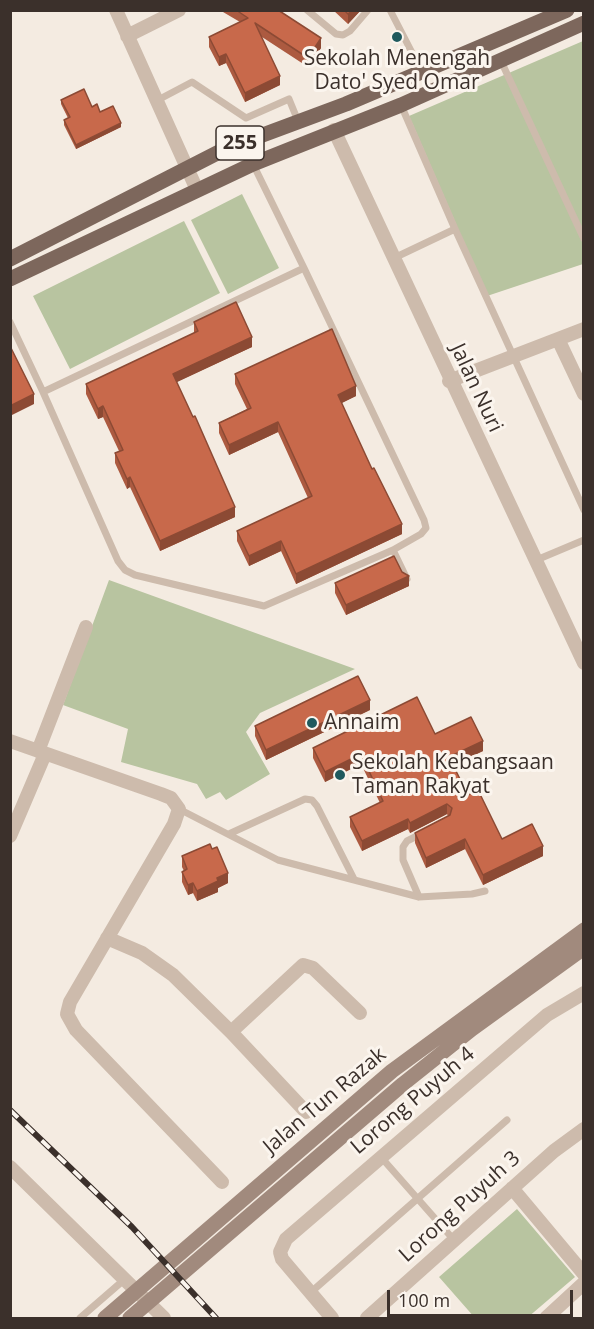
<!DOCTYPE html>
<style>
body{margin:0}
#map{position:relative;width:594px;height:1329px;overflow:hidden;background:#f4ebe1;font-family:"Open Sans",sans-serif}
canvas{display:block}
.frame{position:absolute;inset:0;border:12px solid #3b302b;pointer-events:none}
.scale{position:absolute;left:387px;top:1290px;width:186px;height:27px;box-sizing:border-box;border:3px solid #3b302b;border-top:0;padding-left:8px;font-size:18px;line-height:21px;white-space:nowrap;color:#3b302b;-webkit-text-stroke:4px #fbf5ee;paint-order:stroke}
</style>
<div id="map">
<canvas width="594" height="1329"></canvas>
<div class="frame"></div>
<div class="scale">100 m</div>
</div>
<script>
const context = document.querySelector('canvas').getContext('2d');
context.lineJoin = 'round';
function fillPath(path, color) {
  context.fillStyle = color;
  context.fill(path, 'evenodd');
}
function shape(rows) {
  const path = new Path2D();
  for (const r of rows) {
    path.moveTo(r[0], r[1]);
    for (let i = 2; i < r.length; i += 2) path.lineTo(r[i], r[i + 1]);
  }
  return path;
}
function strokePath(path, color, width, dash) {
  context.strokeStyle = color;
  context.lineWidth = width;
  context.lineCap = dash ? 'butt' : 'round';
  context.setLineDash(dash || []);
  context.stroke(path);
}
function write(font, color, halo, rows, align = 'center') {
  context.font = font + ' "Open Sans",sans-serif';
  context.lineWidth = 6;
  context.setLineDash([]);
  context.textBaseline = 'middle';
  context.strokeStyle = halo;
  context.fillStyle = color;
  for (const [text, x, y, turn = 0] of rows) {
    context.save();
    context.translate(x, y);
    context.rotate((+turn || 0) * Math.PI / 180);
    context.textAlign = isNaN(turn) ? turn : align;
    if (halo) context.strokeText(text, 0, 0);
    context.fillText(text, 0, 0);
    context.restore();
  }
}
fillPath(shape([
 [583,41,583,264,487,296,409,116],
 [242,194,279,268,228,294,191,220],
 [184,221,220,293,70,369,33,296],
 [109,580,355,669,260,713,246,732,270,774,226,800,220,792,206,799,197,784,121,762,128,729,63,705],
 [517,1209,575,1277,527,1318,475,1318,439,1277]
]), '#b8c4a0');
strokePath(shape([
 [307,10,336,34,343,35,350,31,368,10],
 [390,10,422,72],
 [501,61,584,239],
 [156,101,192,82,246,118,289,99,298,121],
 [455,229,584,510],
 [394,258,455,229,401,105],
 [10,322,43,392,304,268,253,164],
 [43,392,118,561,125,570,135,575,264,606,393,550,421,534,426,528,424,520,304,268],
 [393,550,407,579],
 [534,561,584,540],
 [179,809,278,860,419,897,472,894,485,891],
 [231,833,305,799,312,800,317,806,354,879],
 [419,897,403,860,403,847,407,841,423,833],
 [380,1156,454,1240],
 [310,1293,507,1120],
 [80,1318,125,1279]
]), '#cdbbac', 7);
strokePath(shape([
 [116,10,197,190],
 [127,36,179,10],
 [334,130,584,663],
 [558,339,584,394],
 [449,381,584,329],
 [10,741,161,794,171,798,179,809,174,824,70,1002,67,1014,76,1030,222,1182],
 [38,751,86,627],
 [10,836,45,754],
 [107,938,142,953,173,975,231,1032,306,1112],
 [231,1032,303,965,313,968,360,1013],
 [10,1167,164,1318],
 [512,1188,584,1274],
 [332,1318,282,1259,280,1252,286,1239,547,1015,584,993],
 [367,1318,554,1151,584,1129],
 [546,1318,584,1283]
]), '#cdbbac', 14);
strokePath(shape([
 [105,1318,392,1071,584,930],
 [130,1318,403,1084,472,1029,584,948]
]), '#a18a7d', 15);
strokePath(shape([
 [10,259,225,149,346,104,567,10],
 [10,279,253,164,401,105,584,23]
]), '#7d675c', 15);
const rail = shape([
 [10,1110,132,1227,216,1318]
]);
strokePath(rail, '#3b302b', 6);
strokePath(rail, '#fbf5ee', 4, [11]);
fillPath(shape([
 [223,10,278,10,321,48,308,67,262,37,280,85,245,102,226,63,219,66,209,47,209,37,240,22,223,12],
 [333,10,361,10,348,24],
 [61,100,92,107,121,127,76,149,64,125,64,120,68,118,61,104],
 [194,322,252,347,176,382,235,517,160,551,130,487,127,489,115,463,115,453,119,451,103,417,98,419,86,394,86,384,194,333],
 [235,374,356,396,341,403,402,534,296,584,281,551,249,566,237,541,237,531,308,498,278,432,229,455,219,433,219,423,247,409,235,384],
 [335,583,409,586,346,615,335,593],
 [370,710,266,760,255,736,255,726],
 [435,734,483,751,453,765,468,795,502,839,543,856,483,885,465,849,426,868,415,843,415,833,448,816,447,814,410,833,408,829,362,851,350,827,350,817,380,803,361,764,325,782,313,758,313,748],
 [182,856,228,883,218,888,218,892,197,901,193,893,188,895,182,882,182,872,184,871,182,867]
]), '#ac5a40');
fillPath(shape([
 [352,10,361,10,348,24,348,14],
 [321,38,321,48,308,67,308,58],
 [226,54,226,63,219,66,219,57],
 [280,76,280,85,245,102,245,93],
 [121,123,121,127,76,149,76,145],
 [252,337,252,347,173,384,173,374],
 [356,386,356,396,338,405,338,395],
 [34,394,34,404,10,416,10,406],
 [103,406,103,417,98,419,98,409],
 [278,422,278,432,229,455,229,445],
 [130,477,130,487,127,489,127,479],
 [235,507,235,517,160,551,160,541],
 [402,524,402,534,296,584,296,574],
 [281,541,281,551,249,566,249,556],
 [409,576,409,586,346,615,346,605],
 [370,700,370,710,266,760,266,750],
 [483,741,483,751,449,767,449,757],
 [361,754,361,764,325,782,325,772],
 [447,804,447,814,410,833,410,823],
 [408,819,408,829,362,851,362,841],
 [465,839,465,849,426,868,426,858],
 [543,846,543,856,483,885,483,875],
 [228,873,228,883,218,888,218,892,197,901,197,891,217,878],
 [193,883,193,893,188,895,188,885]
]), '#8c4a34');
const building = shape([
 [236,10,278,10,321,38,308,58,255,23,280,76,245,93,226,54,219,57,209,37,248,18,236,10],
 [344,10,352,10,348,14,344,10],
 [84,89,92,107,97,104,100,112,113,106,121,123,76,145,64,120,70,117,61,100,84,89],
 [236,302,252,337,173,374,193,417,195,416,235,507,160,541,130,477,127,479,115,453,123,450,103,406,98,409,86,384,198,331,194,322,236,302],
 [332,329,356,386,338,395,372,469,374,468,402,524,296,574,281,541,249,556,237,531,312,496,278,422,229,445,219,423,251,408,235,374,332,329],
 [10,346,34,394,10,406,10,346],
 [394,556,402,572,409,576,346,605,335,583,394,556],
 [358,676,370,700,266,750,255,726,358,676],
 [417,697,435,734,471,717,483,741,449,757,468,795,478,790,502,839,532,824,543,846,483,875,465,839,426,858,415,833,450,815,452,808,447,804,410,823,408,819,362,841,350,817,383,801,361,754,325,772,313,748,417,697],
 [210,844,212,849,217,847,228,873,217,878,218,881,197,891,193,883,188,885,182,872,187,869,182,856,210,844]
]);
fillPath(building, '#c8694b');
strokePath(building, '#8c4a34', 1.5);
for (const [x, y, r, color] of [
 [397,37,6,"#1f5a5e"],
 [312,723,6,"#1f5a5e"],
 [340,775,6,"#1f5a5e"]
]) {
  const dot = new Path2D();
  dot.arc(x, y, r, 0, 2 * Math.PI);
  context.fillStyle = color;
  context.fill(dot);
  strokePath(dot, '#fbf5ee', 2);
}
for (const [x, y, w] of [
 [240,143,48]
]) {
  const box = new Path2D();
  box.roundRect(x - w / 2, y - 17, w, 34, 4.5);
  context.fillStyle = '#fbf5ee';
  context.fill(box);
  strokePath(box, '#3b302b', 1.5);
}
write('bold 20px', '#3b302b', null, [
 ["255",240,143]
]);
write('21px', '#3b302b', '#fbf5ee', [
 ["Sekolah Menengah",397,59,"center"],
 ["Dato' Syed Omar",397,83,"center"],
 ["Annaim",324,723],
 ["Sekolah Kebangsaan",352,763],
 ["Taman Rakyat",352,787]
], 'left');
write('21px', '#3b302b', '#fbf5ee', [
 ["Jalan Nuri",476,388,65],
 ["Jalan Tun Razak",325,1101,-40],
 ["Lorong Puyuh 4",413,1101,-40],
 ["Lorong Puyuh 3",460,1207,-42]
]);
</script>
